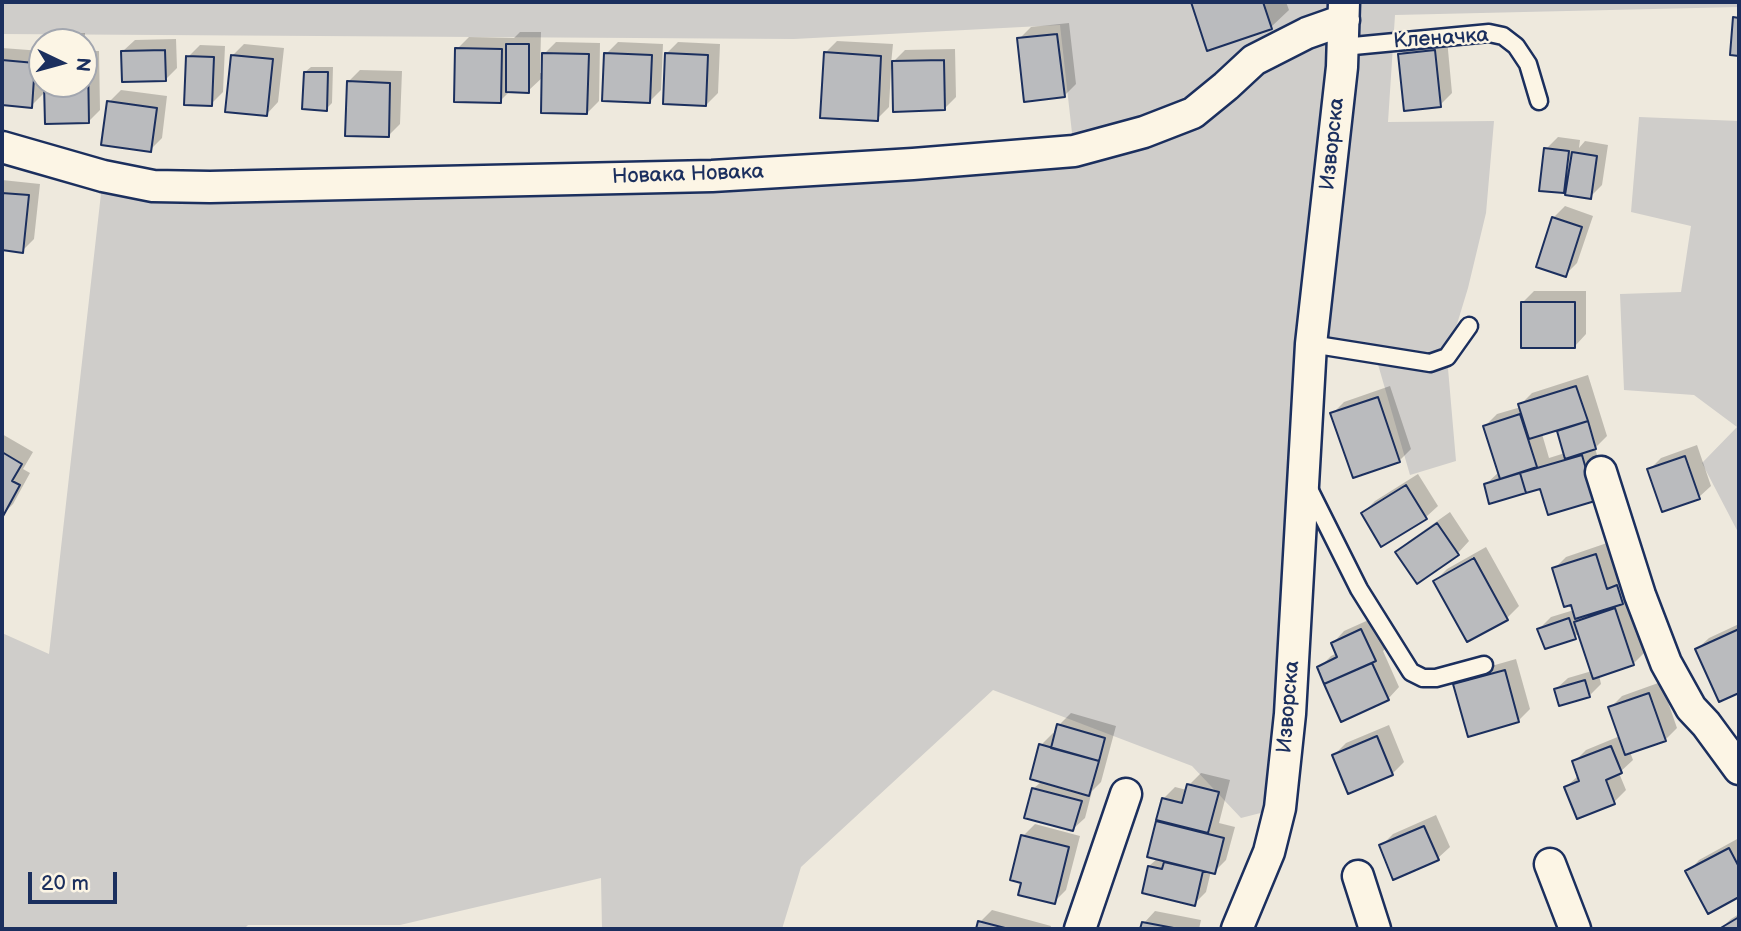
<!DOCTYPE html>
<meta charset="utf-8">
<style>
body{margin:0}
#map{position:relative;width:1741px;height:931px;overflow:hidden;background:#eee9dd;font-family:"Balsamiq Sans",sans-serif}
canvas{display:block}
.frame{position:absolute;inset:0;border:4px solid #1b2f5e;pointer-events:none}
.north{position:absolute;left:28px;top:28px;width:70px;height:70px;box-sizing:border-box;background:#fcf5e5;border:2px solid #a2a6af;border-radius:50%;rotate:95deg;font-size:19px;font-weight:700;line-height:28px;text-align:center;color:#1b2f5e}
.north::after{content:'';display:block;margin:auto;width:24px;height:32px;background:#1b2f5e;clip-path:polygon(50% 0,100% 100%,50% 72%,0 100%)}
.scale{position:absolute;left:28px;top:872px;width:89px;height:32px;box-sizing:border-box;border:4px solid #1b2f5e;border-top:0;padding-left:9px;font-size:21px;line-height:24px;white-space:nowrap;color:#1b2f5e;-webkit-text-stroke:5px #fcf5e5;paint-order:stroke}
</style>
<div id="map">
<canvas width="1741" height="931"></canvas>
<div class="frame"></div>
<div class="north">N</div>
<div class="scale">20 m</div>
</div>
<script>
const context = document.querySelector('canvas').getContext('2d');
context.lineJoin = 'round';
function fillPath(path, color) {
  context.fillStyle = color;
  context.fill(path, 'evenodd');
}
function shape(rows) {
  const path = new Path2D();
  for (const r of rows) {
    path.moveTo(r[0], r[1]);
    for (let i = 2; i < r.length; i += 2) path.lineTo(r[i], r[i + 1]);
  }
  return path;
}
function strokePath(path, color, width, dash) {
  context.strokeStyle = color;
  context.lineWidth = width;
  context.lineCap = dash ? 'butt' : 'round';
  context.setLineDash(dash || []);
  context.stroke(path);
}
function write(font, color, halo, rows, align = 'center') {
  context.font = font + ' "Balsamiq Sans",sans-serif';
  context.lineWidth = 5;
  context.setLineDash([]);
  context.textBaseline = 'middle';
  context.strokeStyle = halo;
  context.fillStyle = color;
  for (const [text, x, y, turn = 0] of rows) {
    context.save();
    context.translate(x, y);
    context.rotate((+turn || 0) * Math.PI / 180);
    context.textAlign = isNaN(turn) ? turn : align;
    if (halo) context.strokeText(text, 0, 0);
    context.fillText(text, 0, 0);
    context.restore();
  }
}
fillPath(shape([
 [2,2,1739,2,1739,7,1395,15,1388,122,1494,121,1486,213,1468,288,1447,357,1456,461,1410,475,1375,354,1311,344,1280,808,1241,818,1192,766,993,690,801,867,782,929,602,929,601,878,400,925,248,925,244,929,2,929,2,633,49,654,103,176,210,187,1074,151,1060,25,794,39,2,34],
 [1639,117,1739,121,1739,534,1702,463,1737,427,1694,395,1624,390,1620,294,1681,292,1691,226,1631,212]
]), '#cfcdca');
fillPath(shape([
 [1193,2,1286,2,1289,10,1271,27,1208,49],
 [1069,23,1076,84,1064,96,1019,39,1031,27],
 [520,32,541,32,540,73,544,73,544,54,556,42,600,43,599,101,587,113,544,76,528,91,510,91,500,101,457,49,469,37,514,38],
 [85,33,85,51,99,51,100,110,88,122,46,91,31,106,2,104,2,48,42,51,42,84,84,84,84,42,49,42,57,34],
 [176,39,177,68,165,80,123,51,135,40],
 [1447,39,1452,93,1440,105,1400,55,1412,43],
 [837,41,893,44,891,64,905,50,955,49,956,97,945,108,894,70,891,69,889,107,877,119,825,53],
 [618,42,663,44,661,90,649,102,606,54],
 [678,42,720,44,718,93,706,105,666,54],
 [244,44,284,48,278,102,267,114,232,56],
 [200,45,225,46,223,92,211,104,188,57],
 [311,67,333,67,332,103,326,109,305,72],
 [360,70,402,71,400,124,388,136,348,82],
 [121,90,167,96,162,138,150,150,109,102],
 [1558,137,1580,140,1579,148,1585,141,1608,145,1602,185,1590,197,1569,187,1564,192,1546,149],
 [2,180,40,184,34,239,22,251,2,248],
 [1565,206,1593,216,1577,263,1565,275,1553,218],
 [1534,291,1586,291,1586,334,1575,346,1522,303],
 [1588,375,1607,436,1595,448,1606,487,1485,485,1499,472,1485,426,1497,414,1521,407,1520,405,1532,393],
 [1558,429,1565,453,1549,458,1542,434],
 [1390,386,1411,449,1399,461,1333,413,1344,402],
 [2,434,33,452,23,469,30,473,13,504,2,515],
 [1697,445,1711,486,1699,497,1649,470,1661,458],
 [1418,474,1438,506,1426,517,1382,545,1363,513,1375,501],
 [1450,512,1469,541,1458,553,1397,552,1409,541],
 [1607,543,1618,578,1629,575,1627,597,1645,652,1633,664,1599,675,1601,684,1589,696,1556,689,1568,678,1592,671,1579,632,1575,637,1539,629,1551,617,1574,610,1554,569,1566,557],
 [1486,547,1519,606,1507,618,1467,640,1435,581,1447,569],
 [1373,618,1387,647,1383,651,1399,687,1388,699,1342,720,1319,668,1331,656,1337,653,1333,643,1344,631],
 [1739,624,1739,691,1720,700,1697,649,1709,638],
 [1516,659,1530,709,1518,721,1455,685,1467,673],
 [1661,682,1677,728,1665,740,1630,752,1633,760,1619,773,1626,790,1614,802,1578,817,1566,787,1579,775,1574,762,1586,750,1620,736,1610,708,1622,696],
 [1071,713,1116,726,1101,782,1092,791,1085,818,1073,829,1033,789,1042,781,1041,745,1053,733,1056,734,1059,725],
 [1389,725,1404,762,1392,774,1334,755,1346,743],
 [1201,773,1230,780,1219,823,1235,827,1226,860,1214,872,1211,871,1206,892,1194,904,1149,866,1158,858,1149,855,1163,799,1175,787,1187,790,1189,785],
 [1436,815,1450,847,1438,858,1381,846,1393,834],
 [1035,824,1080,836,1066,890,1054,902,1023,882,1023,836],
 [1739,838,1739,895,1709,911,1688,872,1699,860],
 [992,910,1051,926,1050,929,978,929,980,922],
 [1155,911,1201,920,1199,929,1142,929,1144,923],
 [1739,914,1739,929,1720,929,1731,919]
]), '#0003');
const building = shape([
 [1191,2,1263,2,1272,29,1207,51,1191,2],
 [1733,17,1739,18,1739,56,1730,55,1733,17],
 [1057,34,1065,97,1024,102,1017,38,1057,34],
 [506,44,529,44,529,93,506,92,506,44],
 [455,48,502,49,501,103,454,102,455,48],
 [165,50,166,81,122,82,121,51,165,50],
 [1435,50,1441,107,1404,111,1398,54,1435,50],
 [824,52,881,56,878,121,820,118,824,52],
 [542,53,589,54,587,114,541,113,542,53],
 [604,53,652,55,650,103,602,101,604,53],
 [665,53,708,55,706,106,663,104,665,53],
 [231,55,273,59,267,116,225,112,231,55],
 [186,56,214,57,212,106,184,105,186,56],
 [2,60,35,63,32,108,2,105,2,60],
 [944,60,945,110,893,112,892,61,944,60],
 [84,62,88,62,89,123,45,124,44,84,84,84,84,62],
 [304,72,328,72,327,111,302,109,304,72],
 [347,81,390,83,389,137,345,136,347,81],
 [107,101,157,108,151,152,101,145,107,101],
 [1544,148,1569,151,1564,193,1539,191,1544,148],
 [1572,152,1597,156,1591,199,1565,195,1572,152],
 [2,193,29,195,23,253,2,250,2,193],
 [1552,217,1582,227,1566,277,1536,267,1552,217],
 [1521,302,1575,302,1575,348,1521,348,1521,302],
 [1576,386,1588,421,1529,439,1518,404,1576,386],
 [1378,397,1400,462,1353,478,1330,413,1378,397],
 [1520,414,1537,467,1500,479,1483,426,1520,414],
 [1588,421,1596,449,1565,459,1557,431,1588,421],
 [2,452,22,464,12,481,20,485,2,518,2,452],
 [1582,455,1595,501,1548,515,1540,489,1526,493,1520,473,1582,455],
 [1685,456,1700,499,1662,512,1647,469,1685,456],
 [1520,473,1526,493,1489,504,1484,484,1520,473],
 [1406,485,1427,519,1381,547,1361,513,1406,485],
 [1437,523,1459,555,1417,584,1395,552,1437,523],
 [1596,554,1607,589,1617,585,1623,604,1575,619,1571,605,1564,607,1552,568,1596,554],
 [1474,558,1508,620,1467,642,1433,581,1474,558],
 [1615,608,1634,665,1593,679,1574,622,1615,608],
 [1569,618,1576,639,1545,649,1537,629,1569,618],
 [1361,629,1376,661,1324,684,1317,667,1337,657,1331,643,1361,629],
 [1739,629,1739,693,1719,702,1695,649,1739,629],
 [1372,663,1389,700,1341,722,1324,684,1372,663],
 [1505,670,1519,722,1468,737,1453,684,1505,670],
 [1585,680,1590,697,1559,706,1554,689,1585,680],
 [1649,693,1666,741,1625,755,1608,707,1649,693],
 [1057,724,1105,738,1099,761,1051,748,1057,724],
 [1377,736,1393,775,1348,794,1332,755,1377,736],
 [1039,744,1099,761,1089,796,1030,779,1039,744],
 [1611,746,1622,773,1606,780,1615,804,1577,819,1564,787,1579,781,1572,761,1611,746],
 [1187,784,1219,792,1208,833,1156,820,1162,798,1182,803,1187,784],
 [1032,788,1082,801,1073,831,1024,818,1032,788],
 [1156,821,1224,838,1215,874,1147,857,1156,821],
 [1424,826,1439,860,1393,880,1379,845,1424,826],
 [1021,835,1069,847,1055,904,1018,895,1021,883,1010,880,1021,835],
 [1729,848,1739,867,1739,897,1708,914,1685,871,1729,848],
 [1164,862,1203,871,1195,906,1142,893,1148,866,1162,869,1164,862],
 [1739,917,1739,929,1719,929,1739,917],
 [978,921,1009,929,976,929,978,921],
 [1142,922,1179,929,1140,929,1142,922]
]);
fillPath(building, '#babbbe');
strokePath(building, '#1b2f5e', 2);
const lane = shape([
 [1343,47,1489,33,1503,36,1516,46,1528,64,1539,101],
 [1311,344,1430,363,1447,357,1469,326],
 [1307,485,1359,589,1411,672,1423,678,1436,678,1484,665]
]);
const street = shape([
 [2,147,103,176,153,186,210,187,712,176,913,164,1074,151,1144,132,1193,113,1226,86,1254,60,1307,33,1344,20],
 [1601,472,1640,595,1666,663,1691,708,1706,724,1739,769],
 [1550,864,1575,929],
 [1358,876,1375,929],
 [1080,929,1126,794],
 [1237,929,1269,852,1280,808,1290,714,1311,344,1342,67,1344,2]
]);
strokePath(lane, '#1b2f5e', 21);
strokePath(street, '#1b2f5e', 35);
strokePath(lane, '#fcf5e5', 16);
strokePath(street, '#fcf5e5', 30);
write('21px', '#1b2f5e', '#fcf5e5', [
 ["Кленачка",1441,39,-4],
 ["Изворска",1333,144,-84],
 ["Новака Новака",688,175,-2],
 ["Изворска",1289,707,-85]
]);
</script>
